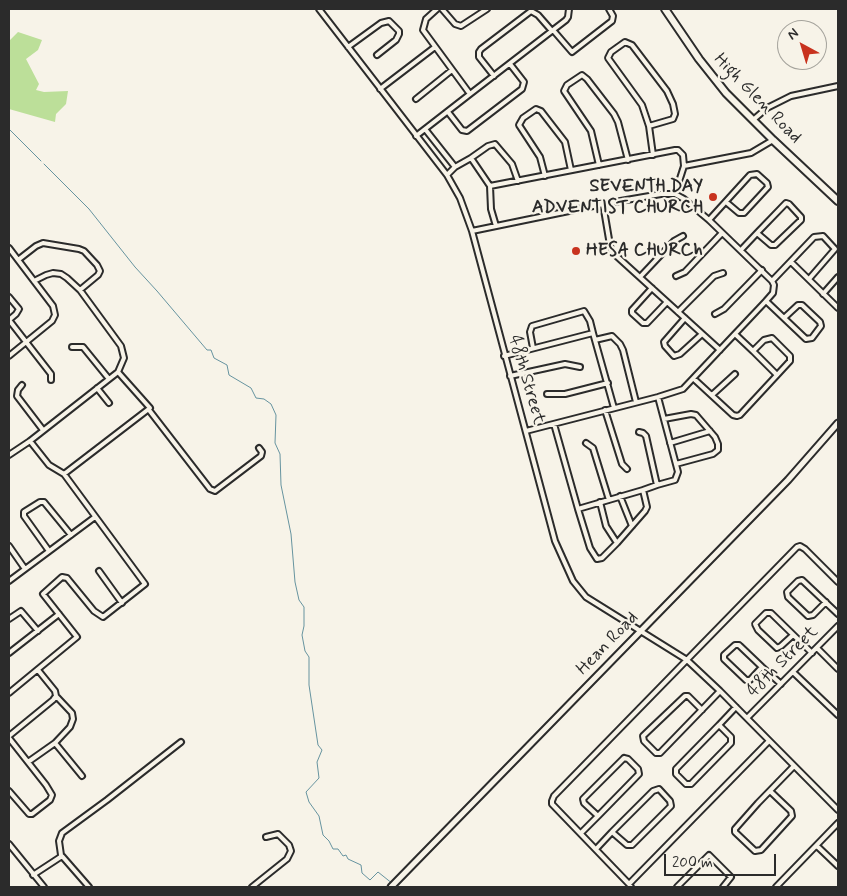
<!DOCTYPE html>
<style>
body{margin:0}
#map{position:relative;width:847px;height:896px;overflow:hidden;background:#f7f3e8;font-family:Mynerve,sans-serif}
canvas{display:block}
.frame{position:absolute;inset:0;border:10px solid #2b2b2b;pointer-events:none}
.north{position:absolute;left:777px;top:20px;width:50px;height:50px;box-sizing:border-box;background:#f7f3e8;border:1px solid #a5a39c;border-radius:50%;rotate:321deg;font-size:14px;font-weight:700;line-height:20px;text-align:center;color:#2b2b2b}
.north::after{content:'';display:block;margin:auto;width:18px;height:22px;background:#c8321e;clip-path:polygon(50% 0,100% 100%,50% 72%,0 100%)}
.scale{position:absolute;left:664px;top:854px;width:112px;height:22px;box-sizing:border-box;border:2px solid #2b2b2b;border-top:0;padding-left:6px;font-size:15px;line-height:18px;white-space:nowrap;color:#2b2b2b;-webkit-text-stroke:4px #f7f3e8;paint-order:stroke}
</style>
<div id="map">
<canvas width="847" height="896"></canvas>
<div class="frame"></div>
<div class="north">N</div>
<div class="scale">200 m</div>
</div>
<script>
const context = document.querySelector('canvas').getContext('2d');
context.lineJoin = 'round';
function fillPath(path, color) {
  context.fillStyle = color;
  context.fill(path, 'evenodd');
}
function shape(rows) {
  const path = new Path2D();
  for (const r of rows) {
    path.moveTo(r[0], r[1]);
    for (let i = 2; i < r.length; i += 2) path.lineTo(r[i], r[i + 1]);
  }
  return path;
}
function strokePath(path, color, width, dash) {
  context.strokeStyle = color;
  context.lineWidth = width;
  context.lineCap = dash ? 'butt' : 'round';
  context.setLineDash(dash || []);
  context.stroke(path);
}
function write(font, color, halo, rows, align = 'center') {
  context.font = font + ' Mynerve,sans-serif';
  context.lineWidth = 4.5;
  context.setLineDash([]);
  context.textBaseline = 'middle';
  context.strokeStyle = halo;
  context.fillStyle = color;
  for (const [text, x, y, turn = 0] of rows) {
    context.save();
    context.translate(x, y);
    context.rotate((+turn || 0) * Math.PI / 180);
    context.textAlign = isNaN(turn) ? turn : align;
    if (halo) context.strokeText(text, 0, 0);
    context.fillText(text, 0, 0);
    context.restore();
  }
}
fillPath(shape([
 [18,32,42,40,38,50,26,59,39,84,36,90,44,92,68,91,66,104,56,114,55,122,9,109,9,41]
]), '#bcdf99');
strokePath(shape([
 [9,129,41,161],
 [44,164,89,209,135,267,157,291,207,350,211,350,214,358,227,365,229,375,251,388,256,398,264,399,271,404,276,415,275,443,280,454,281,485,291,534,295,582,299,600,304,607,304,626,302,635,305,651,309,657,309,685,318,745,322,750,317,762,319,778,306,792,309,802,319,816,323,835,329,841,333,849,338,849,343,856,346,855,348,859,361,865,362,873,370,880,378,872,393,884]
]), '#66939f', 1);
const minor = shape([
 [319,9,447,175,460,198,472,231,555,541,573,581,586,597,687,660,720,691,838,810],
 [437,9,426,19,423,30,470,94,566,20,568,17,569,9],
 [442,9,455,24,461,26,487,9],
 [553,30,572,52,612,21,613,16,609,9],
 [348,47,381,23,389,21,399,31,399,34,396,40,377,55],
 [494,76,479,57,479,52,481,49,531,11,538,15,552,31],
 [380,89,435,47],
 [416,99,452,70],
 [448,112,462,130,467,131,522,89,524,82,510,64],
 [753,120,767,108,791,96,838,86],
 [649,126,673,119,675,114,673,104,667,91,632,45,625,42,611,52,608,58,642,105,649,126,653,155],
 [425,129,455,167],
 [416,136,470,94],
 [471,158,488,146,495,144,512,164,518,181],
 [599,165,591,131,564,91,567,85,582,75,587,79,614,114,618,122,628,160],
 [447,175,455,167,471,158,490,186,491,209,496,226],
 [545,176,540,157,519,125,523,118,536,109,541,111,565,142,571,170],
 [490,186,675,150,678,150,683,155,684,166],
 [675,194,684,166,751,153,773,140],
 [603,204,611,251,720,350],
 [709,220,750,175,757,174,767,183,768,187,744,213,739,213,726,202],
 [472,231,603,204,661,194,675,194,684,199,709,220,772,281,774,285,773,293,766,301,683,389,658,397,526,431],
 [9,248,53,306,55,315,52,321,9,356],
 [741,250,757,233,786,203,789,204,801,217,801,220,775,245,771,245,757,233],
 [18,260,36,246,43,243,79,249,84,251,97,265,100,271,98,275,80,290],
 [791,262,838,308],
 [676,276,685,272,722,233],
 [640,277,674,241,683,236],
 [772,281,814,237,823,236,835,249,809,279],
 [652,288,632,310,632,313,643,323,647,323,667,302],
 [823,294,838,277],
 [9,297,19,309,16,314,9,320],
 [766,301,806,339,812,338,821,326,820,322,802,305,798,305,784,318],
 [678,312,714,276,723,273],
 [715,314,724,309,762,270],
 [685,318,664,342,665,346,674,356,680,354,702,334],
 [9,320,51,374,51,380],
 [595,340,612,336,620,344,623,350,636,402],
 [72,347,83,347,109,379],
 [533,348,530,332,532,326,584,311,590,321,593,333],
 [753,351,777,375],
 [504,356,593,333,614,408],
 [510,376,565,364,580,367],
 [694,379,733,415,737,416,740,415,790,361,790,356,772,338,764,340,753,351,735,334],
 [22,385,18,390,17,396,43,430],
 [97,388,109,403],
 [547,394,565,394,608,383],
 [712,395,735,374],
 [149,410,210,489,215,491,261,456,262,452,259,448],
 [605,410,622,464,627,469],
 [664,419,691,414,696,415,715,437,718,444,718,450,713,454,676,464],
 [554,424,578,509,590,548,597,559,602,558,617,543,645,511,647,507,643,490,578,509],
 [639,432,643,433,646,436,657,485,643,490],
 [586,443,593,448,609,500],
 [670,443,710,431],
 [9,455,30,441,118,372,124,358,121,346,80,290,67,278,61,274,53,273,46,275,34,281],
 [64,474,150,408,118,372],
 [657,485,675,480,678,472,658,397],
 [620,496,632,526],
 [600,502,606,526,617,543],
 [9,546,25,569],
 [49,551,24,516,24,512,40,502,44,502,71,535],
 [99,571,122,603],
 [9,581,95,517],
 [826,602,813,615,808,616,788,597,787,592,798,581,802,580,838,614],
 [9,619,21,611,38,631],
 [793,635,781,646,777,648,758,630,755,624,766,613,771,613,812,653],
 [817,648,838,669],
 [9,653,59,614],
 [762,667,750,680,746,680,724,659,724,655,735,645,739,645,740,646,762,667,781,684],
 [793,672,838,715],
 [9,693,77,637,43,594,62,577,67,578,94,611,103,617,145,584,64,474,49,465,30,441],
 [702,710,688,696,685,696,643,736,644,741,656,753,660,753,720,691],
 [747,718,838,626],
 [719,725,731,737,731,743,691,784,686,784,676,774,676,769,719,725],
 [719,725,736,707],
 [9,736,53,700,56,696,55,691,38,670],
 [9,738,46,785,52,795,50,800,32,814,29,814,9,791],
 [55,743,70,727,73,719,72,713,56,696],
 [624,758,628,759,638,769,639,774,598,816,584,803,583,799,624,758],
 [28,762,55,743,82,776],
 [770,791,791,811,792,816,761,850,755,851,735,832,735,829,758,803,794,766],
 [581,833,598,816],
 [9,844,44,887],
 [817,846,838,866],
 [597,848,612,832,653,791,659,789,670,801,671,806,632,845,627,845,612,832],
 [61,855,59,841,62,833,107,800,181,742],
 [33,875,62,856,89,887],
 [629,884,552,804,552,801,554,796,797,547,800,546,805,549,838,582],
 [252,887,287,859,291,851,289,845,278,834,266,837],
 [631,887,629,884,769,741],
 [677,887,709,855,731,877,723,887],
 [776,887,838,823]
]);
const tertiary = shape([
 [391,887,788,480,838,423]
]);
const primary = shape([
 [665,9,699,59,726,93,773,140,838,201]
]);
strokePath(minor, '#2b2b2b', 8);
strokePath(tertiary, '#2b2b2b', 9);
strokePath(primary, '#2b2b2b', 10);
strokePath(minor, '#f7f3e8', 4);
strokePath(tertiary, '#f7f3e8', 5);
strokePath(primary, '#f7f3e8', 6);
for (const [x, y, r, color] of [
 [713,197,5,"#c8321e"],
 [576,251,5,"#c8321e"]
]) {
  const dot = new Path2D();
  dot.arc(x, y, r, 0, 2 * Math.PI);
  context.fillStyle = color;
  context.fill(dot);
  strokePath(dot, '#f7f3e8', 2);
}
write('18px', '#2b2b2b', '#f7f3e8', [
 ["High Glen Road",757,99,46],
 ["48th Street",526,380,74],
 ["Hean Road",608,644,-46],
 ["48th Street",783,662,-45]
]);
write('bold 18px', '#2b2b2b', '#f7f3e8', [
 ["SEVENTH DAY",703,187],
 ["ADVENTIST CHURCH",703,208],
 ["HESA CHURCh",586,251,"left"]
], 'right');
</script>
